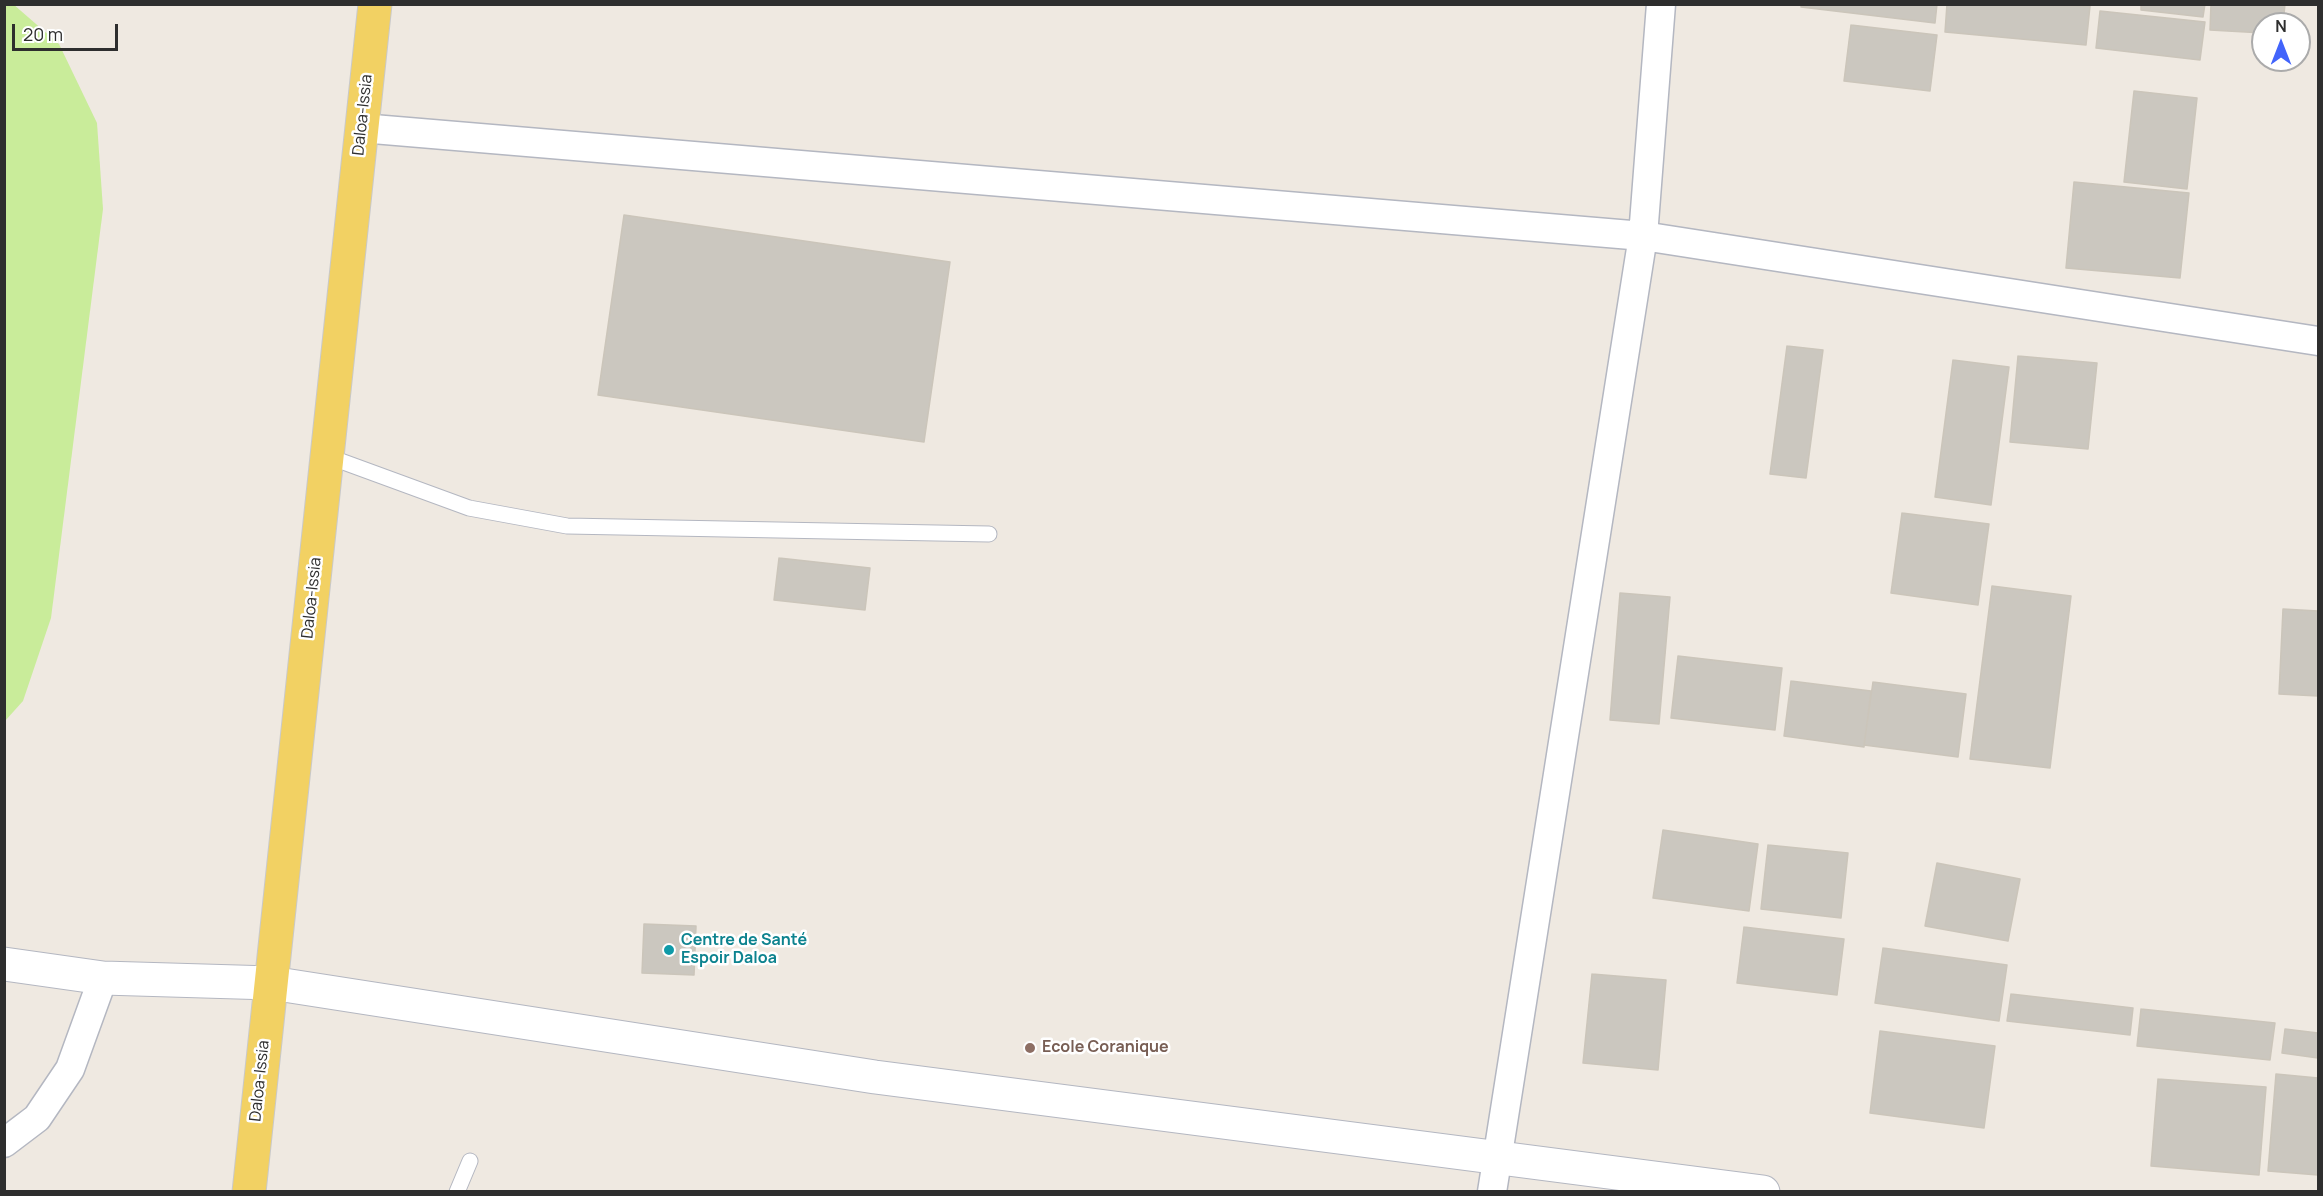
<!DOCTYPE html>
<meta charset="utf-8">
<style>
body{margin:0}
#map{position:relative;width:2323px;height:1196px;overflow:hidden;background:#efe9e1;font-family:Manrope,sans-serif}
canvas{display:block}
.frame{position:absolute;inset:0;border:6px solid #2e2e2e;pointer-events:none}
.north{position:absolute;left:2251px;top:12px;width:60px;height:60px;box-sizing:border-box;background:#fff;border:2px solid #ababab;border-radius:50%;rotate:0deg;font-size:16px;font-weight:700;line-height:24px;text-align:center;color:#2e2e2e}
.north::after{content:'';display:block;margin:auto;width:21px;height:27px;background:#4264fb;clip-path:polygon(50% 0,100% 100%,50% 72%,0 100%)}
.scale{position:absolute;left:12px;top:24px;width:106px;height:27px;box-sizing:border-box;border:3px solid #2e2e2e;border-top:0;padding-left:8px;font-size:18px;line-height:21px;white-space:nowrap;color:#2e2e2e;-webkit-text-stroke:4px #fff;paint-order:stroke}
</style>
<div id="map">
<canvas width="2323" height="1196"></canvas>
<div class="frame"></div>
<div class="north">N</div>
<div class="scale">20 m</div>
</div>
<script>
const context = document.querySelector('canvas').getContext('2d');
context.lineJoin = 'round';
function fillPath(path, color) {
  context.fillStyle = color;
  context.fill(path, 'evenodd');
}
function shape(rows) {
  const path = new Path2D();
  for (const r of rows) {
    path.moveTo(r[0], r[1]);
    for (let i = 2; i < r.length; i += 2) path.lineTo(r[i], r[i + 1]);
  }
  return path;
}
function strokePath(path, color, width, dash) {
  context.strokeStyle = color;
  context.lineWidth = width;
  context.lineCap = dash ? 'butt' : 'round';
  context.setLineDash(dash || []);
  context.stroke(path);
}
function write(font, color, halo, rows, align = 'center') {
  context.font = font + ' Manrope,sans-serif';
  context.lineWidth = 5;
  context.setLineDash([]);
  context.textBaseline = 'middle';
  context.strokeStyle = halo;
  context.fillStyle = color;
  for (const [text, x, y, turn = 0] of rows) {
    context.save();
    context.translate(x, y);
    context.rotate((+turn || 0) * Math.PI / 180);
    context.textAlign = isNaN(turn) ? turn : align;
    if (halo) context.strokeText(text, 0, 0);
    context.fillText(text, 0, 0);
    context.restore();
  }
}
fillPath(shape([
 [13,4,59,44,97,123,103,209,51,618,23,701,5,721,4,5]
]), '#c9ec9a');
const building = shape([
 [1801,4,1937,4,1935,23,1801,7,1801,4],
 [1947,4,2090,6,2086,45,1945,32,1947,4],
 [2141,4,2205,4,2203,17,2141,10,2141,4],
 [2211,4,2285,4,2283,24,2263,24,2263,33,2210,30,2211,4],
 [2100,11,2205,22,2200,60,2096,48,2100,11],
 [1851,25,1937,35,1930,91,1844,81,1851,25],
 [2134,91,2197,98,2187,189,2124,182,2134,91],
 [2074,182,2189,193,2180,278,2066,268,2074,182],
 [624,215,950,262,924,442,598,395,624,215],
 [1787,346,1823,350,1806,478,1770,474,1787,346],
 [2018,356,2097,363,2088,449,2010,442,2018,356],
 [1953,360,2009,367,1991,505,1935,497,1953,360],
 [1902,513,1989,524,1978,605,1891,593,1902,513],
 [779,558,870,568,865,610,774,600,779,558],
 [1992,586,2071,596,2050,768,1970,759,1992,586],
 [1620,593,1670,597,1659,724,1610,720,1620,593],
 [2283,609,2318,611,2318,696,2279,694,2283,609],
 [1678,656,1782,668,1775,730,1671,718,1678,656],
 [1791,681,1871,691,1864,747,1784,736,1791,681],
 [1873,682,1966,694,1958,757,1864,745,1873,682],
 [1663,830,1758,844,1749,911,1653,898,1663,830],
 [1768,845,1848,853,1841,918,1761,909,1768,845],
 [1937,863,2020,879,2008,941,1925,926,1937,863],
 [644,924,696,926,694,975,642,973,644,924],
 [1744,927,1844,939,1837,995,1737,983,1744,927],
 [1883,948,2007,965,1999,1021,1875,1003,1883,948],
 [1592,974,1666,980,1658,1070,1583,1063,1592,974],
 [2011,994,2133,1008,2130,1035,2007,1021,2011,994],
 [2141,1009,2275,1023,2270,1060,2137,1046,2141,1009],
 [2285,1029,2318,1033,2318,1058,2282,1053,2285,1029],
 [1880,1031,1995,1046,1984,1128,1870,1113,1880,1031],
 [2276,1074,2318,1078,2318,1175,2268,1171,2276,1074],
 [2158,1079,2266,1087,2259,1175,2151,1166,2158,1079]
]);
fillPath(building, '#cbc7bf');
strokePath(building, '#cbc5ba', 1.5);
const lane = shape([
 [327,456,469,508,567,526,989,534],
 [457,1192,470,1161]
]);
const street = shape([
 [361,128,1643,236,2318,341],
 [4,1143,37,1118,70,1069,103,978],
 [1492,1192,1643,236,1661,4]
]);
const secondary = shape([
 [4,964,103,978,271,983,875,1077,1763,1192]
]);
const primary = shape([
 [249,1192,375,4]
]);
strokePath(lane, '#b4b7c1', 17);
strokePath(street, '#b4b7c1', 31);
strokePath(secondary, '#b4b7c1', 35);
strokePath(primary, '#c9c9c9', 35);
strokePath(lane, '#fff', 15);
strokePath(street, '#fff', 28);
strokePath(secondary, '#fff', 33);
strokePath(primary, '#f2d163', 33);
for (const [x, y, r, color] of [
 [669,950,6,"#0f9aa8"],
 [1030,1048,6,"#8d6e63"]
]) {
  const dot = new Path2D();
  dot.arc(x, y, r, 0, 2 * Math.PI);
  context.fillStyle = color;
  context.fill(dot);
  strokePath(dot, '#fff', 2);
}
write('16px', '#2e2e2e', '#fff', [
 ["Daloa-Issia",363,115,-84],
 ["Daloa-Issia",312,598,-84],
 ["Daloa-Issia",260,1081,-84]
]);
write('bold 16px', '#0d838f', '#fff', [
 ["Centre de Santé",681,941],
 ["Espoir Daloa",681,959]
], 'left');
write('bold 16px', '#785e54', '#fff', [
 ["Ecole Coranique",1042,1048]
], 'left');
</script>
